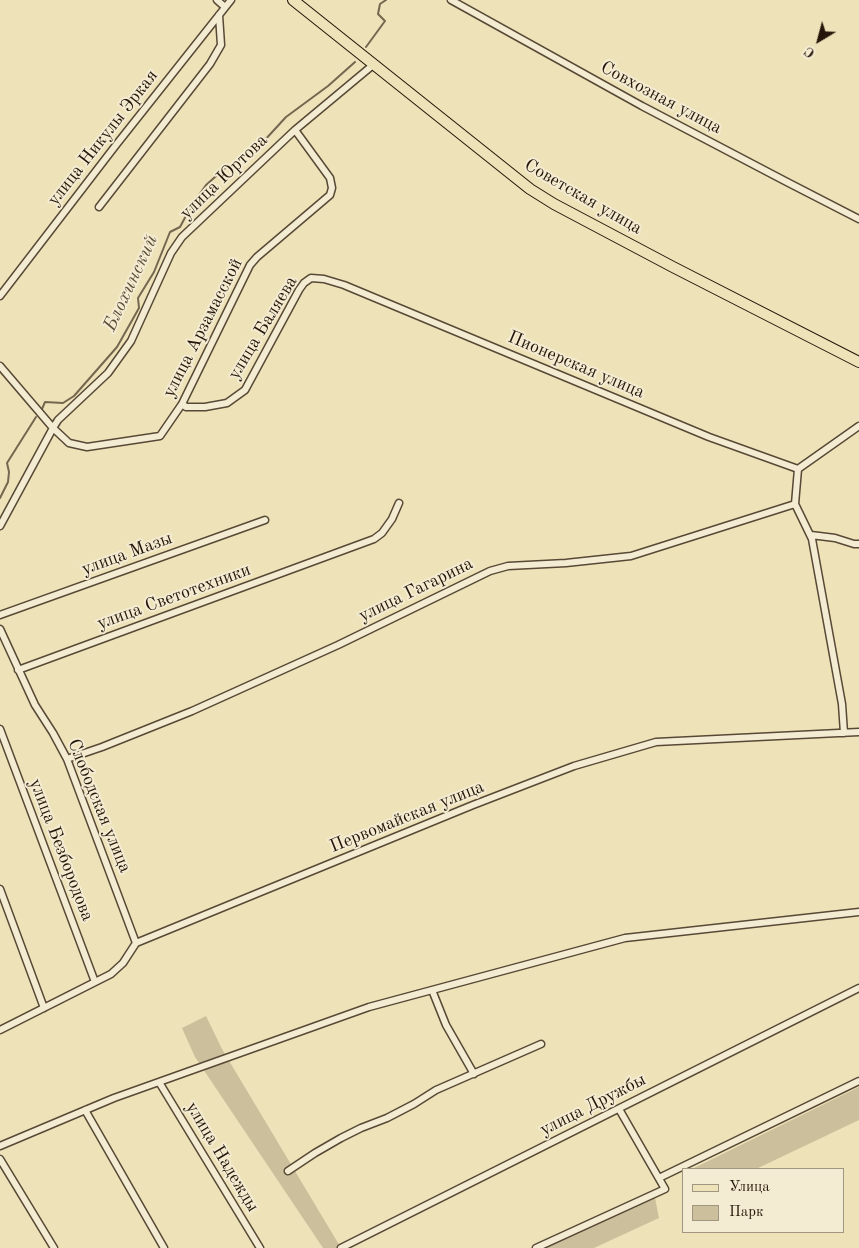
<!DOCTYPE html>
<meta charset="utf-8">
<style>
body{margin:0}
#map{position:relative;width:859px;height:1248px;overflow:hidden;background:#eee2b9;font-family:"Old Standard TT",serif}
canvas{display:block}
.legend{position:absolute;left:682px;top:1168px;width:162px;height:65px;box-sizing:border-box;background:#f4ecd2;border:1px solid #a19682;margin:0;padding:6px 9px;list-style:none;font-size:15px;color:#251609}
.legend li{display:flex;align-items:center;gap:10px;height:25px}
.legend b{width:25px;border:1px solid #a19682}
.north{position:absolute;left:794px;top:15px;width:50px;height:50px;-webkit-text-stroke:4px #f4ecd2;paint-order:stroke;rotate:217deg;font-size:14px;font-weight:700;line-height:20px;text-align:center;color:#251609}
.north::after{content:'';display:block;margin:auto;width:18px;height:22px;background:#251609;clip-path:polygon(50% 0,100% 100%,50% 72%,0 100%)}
</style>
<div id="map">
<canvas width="859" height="1248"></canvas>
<ul class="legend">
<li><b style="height:6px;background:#eee2b9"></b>Улица</li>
<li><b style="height:14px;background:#ccbf9b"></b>Парк</li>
</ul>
<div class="north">С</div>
</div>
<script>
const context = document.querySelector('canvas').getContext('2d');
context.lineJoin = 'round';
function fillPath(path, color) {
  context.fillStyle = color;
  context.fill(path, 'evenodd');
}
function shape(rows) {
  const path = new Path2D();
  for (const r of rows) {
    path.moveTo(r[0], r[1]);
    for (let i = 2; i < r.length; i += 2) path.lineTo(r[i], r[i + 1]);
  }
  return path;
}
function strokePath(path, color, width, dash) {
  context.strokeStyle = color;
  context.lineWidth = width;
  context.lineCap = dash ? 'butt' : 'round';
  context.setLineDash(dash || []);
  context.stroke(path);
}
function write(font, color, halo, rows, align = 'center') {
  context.font = font + ' "Old Standard TT",serif';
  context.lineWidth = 4;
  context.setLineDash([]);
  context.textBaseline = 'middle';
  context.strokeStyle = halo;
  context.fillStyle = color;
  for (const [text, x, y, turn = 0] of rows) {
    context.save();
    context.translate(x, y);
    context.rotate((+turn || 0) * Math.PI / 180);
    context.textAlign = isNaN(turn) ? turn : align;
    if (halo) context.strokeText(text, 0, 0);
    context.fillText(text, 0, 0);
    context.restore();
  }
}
fillPath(shape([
 [206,1016,222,1049,341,1248,323,1248,195,1057,182,1028],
 [859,1087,859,1120,756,1169,692,1169],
 [654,1193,659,1218,594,1248,539,1248]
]), '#ccbf9b');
strokePath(shape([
 [366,47,385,21,378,14,380,4,386,0],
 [42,409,45,402,63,403,74,396,117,347,139,308,138,298,154,272,170,232,180,227,188,212,195,206,199,195,206,185,224,169,236,162,250,149,263,142,286,117,328,86,355,62],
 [0,498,8,482,9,472,7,463,36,417]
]), '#75674f', 2);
const street = shape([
 [217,0,225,7],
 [451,0,642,106,785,181,859,219],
 [99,207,210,64,221,45,219,15],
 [0,296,116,145,231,0],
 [0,366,53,428,69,443,87,447,160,436,182,404,250,265,257,257,330,195,332,188,330,178,295,130],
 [182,404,186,407,205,407,227,403,245,390,299,290,304,283,311,278,324,279,344,285,709,437,798,469],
 [795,504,812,539,842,704,844,733],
 [0,526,53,428,58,420,108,373,131,341,171,253,182,237,295,130,373,65],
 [811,535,835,538,854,544,859,544],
 [0,615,265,520],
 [0,629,35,705,53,733,67,759,136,943],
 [18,670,374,539,382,533,392,519,399,503],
 [0,729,95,982],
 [67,759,102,747,192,711,338,645,490,571,508,566,566,563,631,556,795,504,798,469,859,426],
 [0,889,44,1008],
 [432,990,446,1025,474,1074],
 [0,1030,111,974,123,963,136,943,473,805,574,766,656,742,859,732],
 [159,1082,260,1248],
 [85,1110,164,1248],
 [0,1146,114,1098,369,1007,625,938,859,912],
 [0,1159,54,1248],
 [288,1171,315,1153,341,1138,361,1128,387,1118,414,1104,436,1090,541,1044],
 [659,1178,859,1081],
 [341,1248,859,988],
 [536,1248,665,1189,619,1109]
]);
const primary = shape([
 [293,0,530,189,554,204,673,267,859,362]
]);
strokePath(street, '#574935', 9);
strokePath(primary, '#251609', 12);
strokePath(street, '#f4ecd2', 6);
strokePath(primary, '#eee2b9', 10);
write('18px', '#251609', '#f4ecd2', [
 ["Совхозная улица",661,98,28],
 ["улица Никулы Эркая",103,138,-52],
 ["улица Юртова",224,177,-44],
 ["Советская улица",583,197,30],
 ["улица Арзамасской",203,328,-63],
 ["улица Баляева",263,328,-59],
 ["Пионерская улица",576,365,23],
 ["улица Мазы",127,554,-20],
 ["улица Гагарина",416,590,-26],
 ["улица Светотехники",174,597,-20],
 ["Слободская улица",99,806,68],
 ["Первомайская улица",407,817,-22],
 ["улица Безбородова",61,850,69],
 ["улица Дружбы",593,1105,-27],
 ["улица Надежды",222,1157,59]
]);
write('italic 19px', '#5a4c37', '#f4ecd2', [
 ["Блохинский",131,283,-65]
]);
</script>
